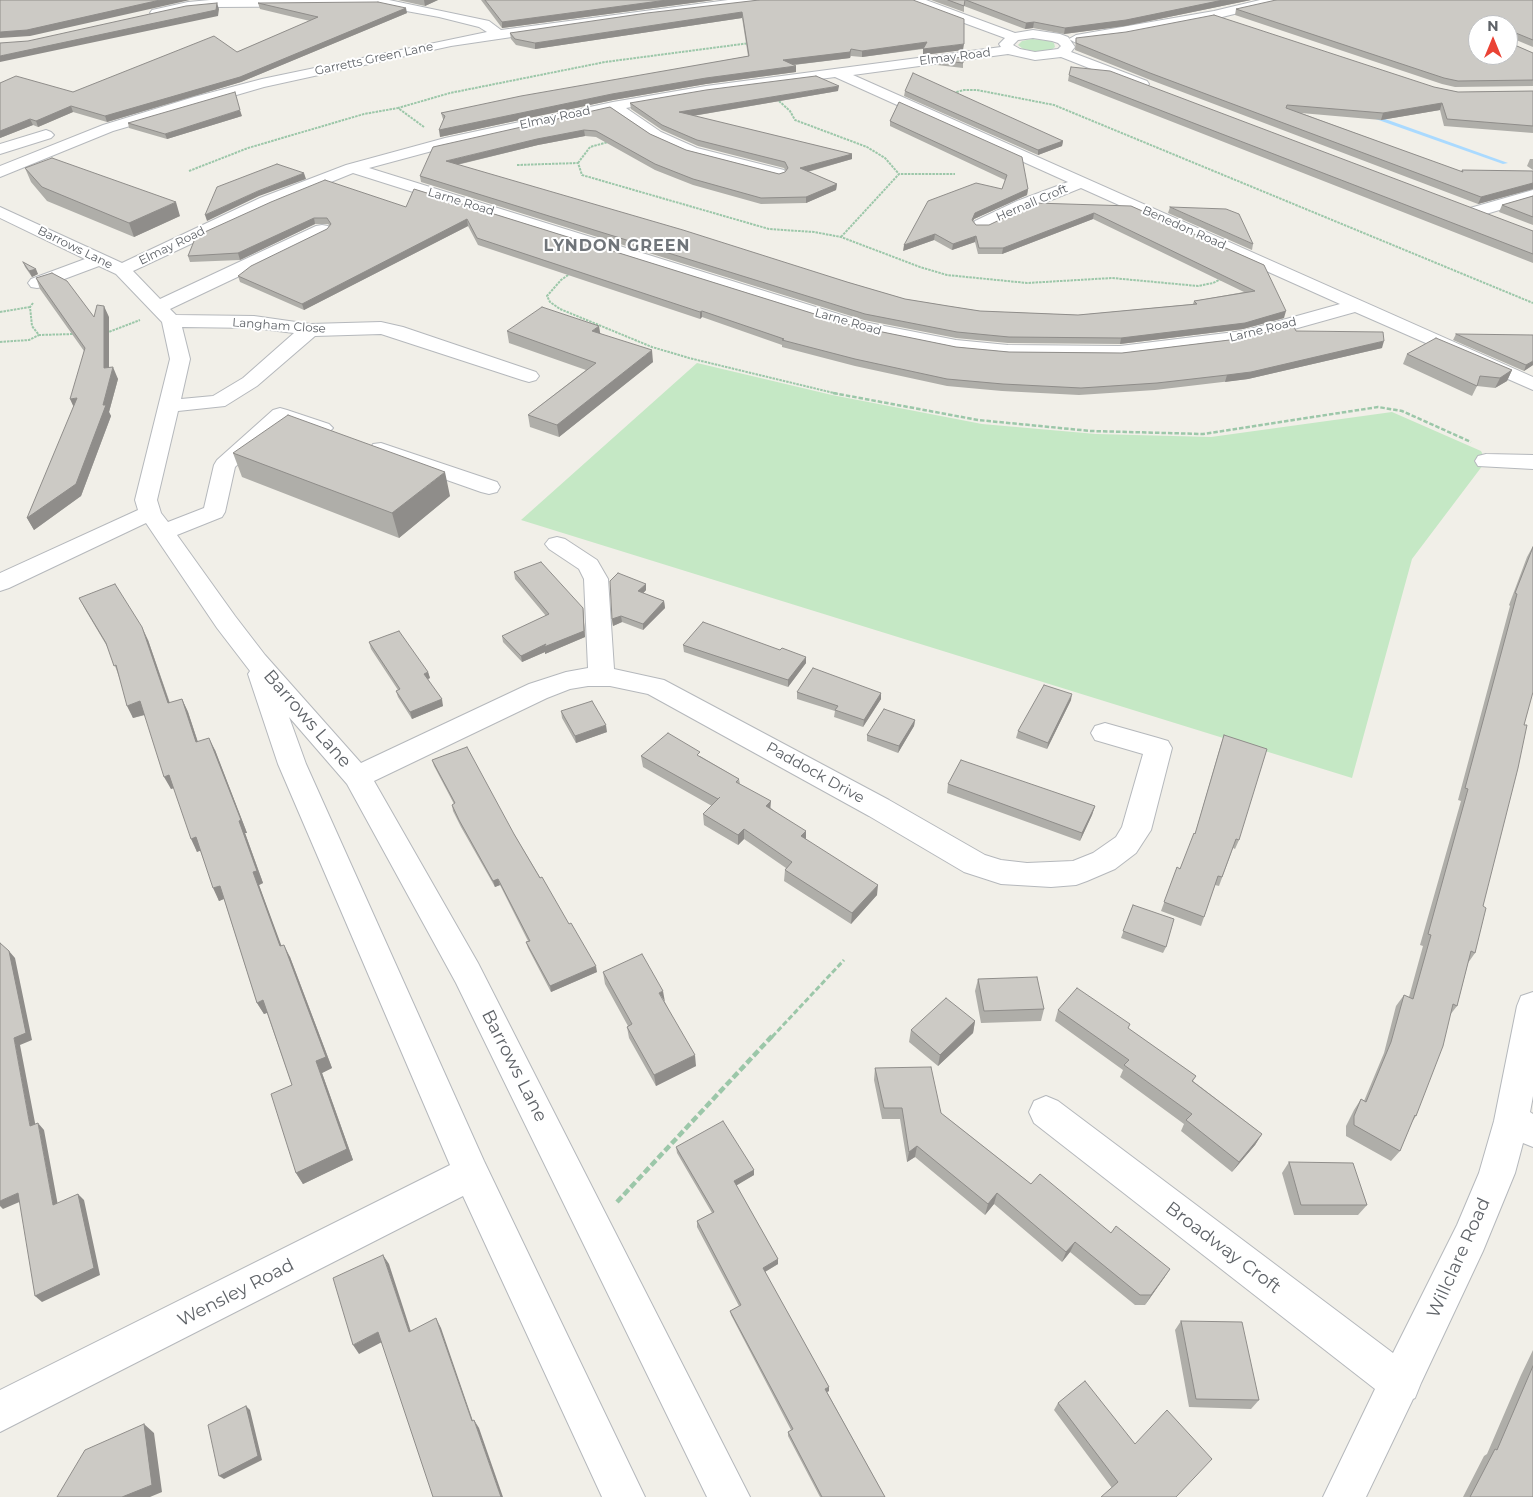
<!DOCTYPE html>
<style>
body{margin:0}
#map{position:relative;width:1533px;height:1497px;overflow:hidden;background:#f1efe8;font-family:Montserrat,sans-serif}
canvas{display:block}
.north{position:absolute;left:1468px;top:15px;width:50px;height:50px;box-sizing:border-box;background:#fff;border:1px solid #bfc1c3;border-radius:50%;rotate:0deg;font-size:14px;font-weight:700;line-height:20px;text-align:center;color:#5f6368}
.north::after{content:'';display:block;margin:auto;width:18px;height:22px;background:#ea4335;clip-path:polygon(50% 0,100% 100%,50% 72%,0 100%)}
</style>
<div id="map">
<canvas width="1533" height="1497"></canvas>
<div class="north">N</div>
</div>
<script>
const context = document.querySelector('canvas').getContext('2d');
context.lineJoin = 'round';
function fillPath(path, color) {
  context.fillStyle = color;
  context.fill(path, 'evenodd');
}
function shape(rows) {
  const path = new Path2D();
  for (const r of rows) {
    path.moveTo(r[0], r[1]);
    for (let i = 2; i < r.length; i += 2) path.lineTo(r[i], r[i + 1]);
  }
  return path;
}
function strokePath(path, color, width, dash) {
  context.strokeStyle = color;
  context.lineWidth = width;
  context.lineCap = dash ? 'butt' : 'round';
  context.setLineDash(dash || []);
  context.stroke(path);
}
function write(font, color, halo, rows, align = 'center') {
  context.font = font + ' Montserrat,sans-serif';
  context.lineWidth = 4;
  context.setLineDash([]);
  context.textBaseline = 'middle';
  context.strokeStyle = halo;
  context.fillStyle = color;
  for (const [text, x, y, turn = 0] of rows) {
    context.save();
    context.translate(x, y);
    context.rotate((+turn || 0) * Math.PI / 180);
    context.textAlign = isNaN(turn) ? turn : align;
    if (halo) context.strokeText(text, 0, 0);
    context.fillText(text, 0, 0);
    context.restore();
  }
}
fillPath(shape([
 [1032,39,1050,41,1054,43,1055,47,1050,51,1039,52,1023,49,1018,45,1022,41],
 [697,363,832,395,982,424,1096,434,1211,437,1392,412,1481,451,1486,461,1412,559,1352,778,521,520]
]), '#c5e8c5');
fillPath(shape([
 [1370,115,1374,115,1508,163,1503,164,1370,117,1370,115]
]), '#aadaff');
const minor = shape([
 [210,0,389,0,489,21,501,30,728,0,767,0,761,4,647,17,451,46,264,87,113,131,0,177,0,166,103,125,194,97,262,79,487,32,479,27,439,17,379,6,217,7,188,10,156,17,150,13,152,10,188,2,210,0],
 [908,0,926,0,1015,33,1033,30,1060,34,1068,37,1075,47,1071,52,1147,81,1149,84,1147,87,1142,88,1137,87,1061,57,1035,60,1008,54,853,75,1533,377,1533,390,1355,312,1244,343,1120,358,1008,357,956,352,853,331,353,173,272,206,133,271,160,299,316,226,322,225,328,226,331,230,328,234,170,309,176,315,254,316,310,324,381,322,403,327,536,372,539,376,536,380,529,382,522,380,381,334,315,336,257,386,225,406,178,411,157,500,161,513,168,522,204,508,214,465,217,460,273,410,280,408,287,410,329,424,333,428,329,432,322,434,283,422,235,467,225,512,222,517,177,535,235,616,265,655,361,763,529,684,566,672,588,668,584,579,579,569,549,549,545,544,549,539,557,537,565,539,597,560,608,579,614,669,664,680,889,800,985,855,1001,860,1027,863,1073,861,1093,853,1116,837,1122,827,1143,754,1095,740,1091,733,1095,726,1105,723,1158,738,1168,741,1172,748,1151,830,1136,853,1115,869,1087,881,1076,885,1051,887,1001,884,964,872,869,816,648,694,610,686,588,686,570,689,547,698,374,781,478,963,750,1497,707,1497,456,983,347,784,289,717,306,764,484,1161,645,1497,602,1497,463,1196,0,1432,0,1390,450,1165,278,764,248,674,250,671,217,628,146,523,9,588,0,591,0,573,138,510,135,500,170,359,162,322,116,274,99,266,43,287,37,288,31,287,28,283,31,279,85,259,0,218,0,207,122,263,260,198,346,165,445,138,613,102,706,86,1001,47,999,44,1005,38,910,3,908,0],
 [1033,38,1052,41,1058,43,1061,46,1058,49,1035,52,1020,49,1013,45,1018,40,1033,38],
 [835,77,1068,182,1017,201,975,221,973,225,975,229,987,229,1029,209,1081,188,1340,304,1243,331,1120,346,1008,345,956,340,864,322,369,168,447,147,611,111,651,138,687,154,778,178,784,176,786,173,784,170,697,148,661,132,626,108,706,94,835,77],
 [182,327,254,328,294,333,243,378,213,396,181,399,190,359,182,327],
 [1260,0,1281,0,1279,3,1214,19,1076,43,1069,39,1076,35,1214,11,1260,0],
 [46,130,51,132,54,135,51,138,0,154,0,144,46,130],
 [1533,190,1533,200,1476,217,1470,216,1468,212,1470,208,1533,190],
 [381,443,497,482,500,487,497,492,489,494,481,492,373,454,370,449,373,444,381,443],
 [1486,454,1533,455,1533,469,1478,466,1475,461,1478,456,1486,454],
 [1533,992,1533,1096,1530,1112,1533,1114,1533,1147,1523,1143,1515,1173,1483,1251,1421,1383,1415,1398,1413,1399,1366,1497,1323,1497,1375,1389,1034,1123,1029,1112,1034,1101,1046,1096,1058,1101,1393,1353,1457,1225,1479,1173,1494,1121,1517,1006,1521,996,1533,992]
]);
strokePath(minor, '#b5b8bc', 2);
strokePath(shape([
 [953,93,964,90,977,90,1054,105,1533,303],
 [779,101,790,111,795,120,867,147,885,158,899,174],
 [424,127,398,108,450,93,605,62,750,43],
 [578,163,590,147,608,142],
 [517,165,578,163,582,175,769,229,814,232,841,237,920,267,947,275,1027,283,1112,278,1198,286,1213,283,1223,278],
 [189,171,248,148,364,114,398,108],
 [841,237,899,174,955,174],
 [571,273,561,280,547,296,550,302,560,309,652,347,689,358,838,394],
 [33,303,30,307,32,326,39,335,74,334],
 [0,312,30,307],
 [106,333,140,320],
 [0,342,29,340,39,335]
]), '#9cc7a9', 2, [2.5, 1]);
strokePath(shape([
 [833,393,978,420,1091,431,1203,434,1378,407,1402,411,1471,442]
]), '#9cc7a9', 2.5, [4.5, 2]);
strokePath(shape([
 [772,1037,844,960]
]), '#9cc7a9', 3, [5.5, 2.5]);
strokePath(shape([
 [617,1202,773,1035]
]), '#9cc7a9', 4.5, [7, 3]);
fillPath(minor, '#fff');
fillPath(shape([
 [398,0,438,0,425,6],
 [481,0,714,0,502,28],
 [759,0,963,50,923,55,923,49,862,57,851,56,850,58,794,65,796,72,706,84,613,100,440,137,444,120,443,119,441,113,748,56,742,18,535,49,516,45,511,39,510,33],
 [931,0,1251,0,1125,26,1064,34,1033,28,1025,29,964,6,964,12],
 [1533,0,1533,47,1509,37,1510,43,1533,53,1533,86,1455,87,1442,84,1235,15,1236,9],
 [258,3,407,13,241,82,107,122,73,112,38,127,33,125,0,138,0,83,73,92,237,52,310,21,260,9],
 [1076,38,1434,87,1458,92,1533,91,1533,133,1444,126,1440,110,1381,120,1301,113,1461,172,1462,170,1533,171,1533,189,1478,204,1148,79,1075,50],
 [963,57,963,68,937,65,938,60],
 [1069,75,1533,231,1533,263,1068,81],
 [838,91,693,116,852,154,852,159,808,172,837,184,836,190,806,203,761,204,693,185,655,170,596,137,585,136,538,145,457,165,847,282,905,299,948,306,980,311,1078,315,1193,304,1194,301,1244,292,1093,219,1002,254,978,254,975,242,952,250,934,240,903,251,1002,189,1005,180,890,126,890,121,899,102,1028,189,1027,195,974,219,973,221,976,225,989,225,1131,206,1264,265,1284,318,1243,329,1120,344,1008,343,956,338,864,320,421,182,420,176,610,107,650,134,686,150,779,174,785,172,786,171,784,168,698,146,662,130,631,109,630,103],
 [905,91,1063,141,1062,146,1038,155,904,96],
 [242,116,167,139,129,128,128,123],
 [1530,159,1533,159,1533,170,1527,166],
 [25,168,180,216,134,237,47,201,31,182],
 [414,189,853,326,956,347,1009,352,1122,353,1246,338,1296,331,1382,348,1248,379,1155,390,1079,395,1002,391,947,386,855,366,782,347,782,345,702,317,700,319,478,245,468,226,304,310,240,282,238,276,327,229,330,226,328,224,315,224,240,260,190,262,188,256,271,202,406,207],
 [1533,196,1533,225,1499,212,1502,205],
 [1170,207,1253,244,1252,250,1168,213],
 [23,262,38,274,32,277,25,267],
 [36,278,94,317,109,317,109,368,118,379,109,412,111,416,81,496,34,530,27,518,74,407,84,351,40,289],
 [507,331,600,333,653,362,559,437,530,427,528,415,586,370,509,343],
 [1456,334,1533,365,1524,371,1453,340],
 [1407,354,1512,370,1507,381,1495,388,1477,386,1472,396,1403,364],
 [233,453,450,496,399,538,242,477],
 [1533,546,1524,725,1483,906,1475,953,1468,963,1457,1006,1450,1015,1416,1116,1412,1122,1400,1151,1391,1161,1346,1136,1346,1126,1354,1110,1361,1099,1364,1101,1384,1053,1396,1006,1404,995,1409,997,1423,946,1420,945,1461,801,1458,800,1510,606,1509,605,1527,557],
 [514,572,583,608,585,637,545,654,545,652,522,662,503,642,502,636,546,616,515,579],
 [646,584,646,590,643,593,664,601,665,608,643,630,622,622,613,626,612,619],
 [79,598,148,640,170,703,182,699,188,712,198,742,215,750,247,833,245,833,263,883,259,885,281,946,290,957,332,1068,322,1073,353,1160,303,1184,296,1173,292,1085,267,1013,264,1014,257,1003,224,899,219,901,200,850,197,852,174,788,171,789,145,715,133,718,118,674,108,648,86,611],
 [369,642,428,672,430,678,428,679,443,706,412,719,398,697,396,691,398,690,371,649],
 [683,645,806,663,788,687,684,652],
 [797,692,881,693,881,699,863,727,834,717,835,711,797,699],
 [1071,700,1047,749,1016,738,1018,731],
 [561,711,607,732,576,743,562,718],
 [915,720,914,726,898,753,867,741,867,735],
 [1224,735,1239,840,1235,849,1233,848,1219,886,1215,885,1201,926,1161,911,1177,867,1180,869,1195,834,1221,744],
 [641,756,700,756,739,779,740,784,771,808,806,839,877,895,851,924,784,881,785,870,786,868,744,839,738,845,704,825,703,814,712,806,643,767],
 [432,760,514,834,597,972,551,992,528,948,526,942,528,941,500,885,495,887,461,827,453,811,452,805,454,804,434,766],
 [948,784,1095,806,1092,815,1080,841,947,793],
 [1133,905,1166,947,1163,953,1121,938],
 [603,972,665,1002,696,1066,656,1086,629,1038,627,1027,628,1026,605,984],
 [978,979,1044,1009,1041,1021,981,1023,975,991],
 [1058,1010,1129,1029,1196,1076,1193,1081,1262,1134,1255,1145,1232,1172,1181,1131,1184,1124,1120,1077,1123,1070,1055,1021],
 [975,1021,973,1033,938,1066,909,1042,911,1030],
 [875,1068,941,1113,1031,1184,1170,1269,1164,1278,1145,1305,1135,1305,1070,1252,1062,1262,994,1204,985,1215,915,1157,907,1162,900,1119,882,1119,874,1080],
 [676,1147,754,1170,754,1175,736,1185,778,1259,778,1264,765,1272,829,1387,829,1391,827,1392,885,1497,820,1497,788,1436,788,1432,791,1430,731,1315,730,1311,739,1306,697,1227,697,1221,712,1213,677,1153],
 [1289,1162,1367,1205,1358,1215,1294,1215,1282,1173],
 [1181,1321,1259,1400,1251,1409,1189,1407,1175,1330],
 [1533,1350,1533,1497,1463,1497,1484,1456,1487,1454,1521,1375],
 [1058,1403,1135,1444,1212,1459,1112,1488,1054,1410]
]), '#afaea9');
fillPath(shape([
 [160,0,190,0,30,36,0,38,0,32],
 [424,0,438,0,425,6],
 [667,0,714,0,502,28,502,22],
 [1223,0,1251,0,1125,26,1064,34,1065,28],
 [217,3,219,9,218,16,0,62,0,56],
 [406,8,407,13,241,82,107,122,105,116],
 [742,12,742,18,535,49,535,43],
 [1034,22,1033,28,1025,29,1026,23],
 [927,42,926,48,862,57,862,51],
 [964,44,963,50,923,55,923,49],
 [851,49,850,58,783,66,783,60],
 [796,66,796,72,706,84,613,100,440,137,439,130,612,94,706,78],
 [839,86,838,91,680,118,679,112],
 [1442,103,1440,110,1381,120,1383,113],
 [71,106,73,112,38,127,36,121],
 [240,110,242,116,167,139,165,134],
 [30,119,33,125,0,138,0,131],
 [584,130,585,136,538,145,447,167,446,161,537,139],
 [1063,141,1062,146,1038,155,1038,150],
 [852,154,852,159,799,174,800,168],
 [304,173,306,179,259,196,207,221,205,215,258,191],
 [1533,183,1533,189,1478,204,1481,197],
 [837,184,836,190,806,203,806,197],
 [1028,189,1027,195,974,219,971,226,972,220,975,213],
 [176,202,180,216,134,237,129,223],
 [1094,213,1093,219,1002,254,1003,248],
 [314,218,315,224,240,260,238,253],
 [467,219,468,226,304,310,302,304],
 [935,234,934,240,903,251,904,245],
 [976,236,975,242,952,250,953,244],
 [36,269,38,274,32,277,29,271],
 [104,306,109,317,109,380,104,368],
 [702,311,702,317,700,319,700,312],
 [1286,311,1284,318,1243,329,1120,344,1121,338],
 [599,326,601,338,592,331],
 [1384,341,1382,348,1248,379,1225,382,1227,375],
 [652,350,653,362,559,437,557,425],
 [1533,361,1533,365,1524,371,1526,365],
 [113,367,118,379,109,412,111,416,81,496,34,530,27,518,103,405],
 [1512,370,1507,381,1495,388,1500,378],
 [77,398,75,410,70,399],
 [445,472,450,496,399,538,392,513],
 [646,584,646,590,639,598,638,591],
 [664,601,665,608,643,630,643,624],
 [583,608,585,637,545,654,545,652,522,662,521,656],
 [621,616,622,622,613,626,612,619],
 [142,627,148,640,174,716,168,703],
 [806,657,806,663,788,687,788,680],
 [428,672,430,678,426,680,424,674],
 [881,693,881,699,863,727,864,720],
 [1072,694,1071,700,1047,749,1048,743],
 [182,699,188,712,202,755,196,742],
 [442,699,443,706,412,719,410,712],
 [140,701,147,714,133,718,127,706],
 [915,720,914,726,898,753,899,746],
 [606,725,607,732,576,743,575,736],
 [209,738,215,750,247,833,245,833,263,883,259,885,286,958,280,946,253,872],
 [169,775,176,787,171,789,164,777],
 [771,801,770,812,766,806],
 [1095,806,1092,815,1080,841,1082,833],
 [744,829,744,839,738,845,738,835],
 [806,831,806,842,801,836],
 [196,837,202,850,197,852,191,839],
 [498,879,500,885,495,887,493,881],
 [878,885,877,895,851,924,852,913],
 [220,886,226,898,219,901,213,888],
 [284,945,290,957,332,1068,322,1073,353,1160,303,1184,296,1173,316,1061],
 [9,951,15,958,32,1040,20,1045,37,1133,30,1126,14,1038],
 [596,966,597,972,551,992,550,986],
 [663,991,665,1002,659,993],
 [263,1000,269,1012,264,1014,257,1003],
 [975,1021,973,1033,938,1066,940,1055],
 [695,1055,696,1066,656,1086,654,1075],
 [38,1123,44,1130,59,1211,53,1205],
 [1262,1134,1255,1145,1232,1172,1239,1162],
 [917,1146,915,1157,907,1162,909,1152],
 [754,1170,754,1175,734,1187,734,1181],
 [18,1193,24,1200,3,1209,0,1206,0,1201],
 [997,1193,994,1204,985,1215,988,1204],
 [78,1194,84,1200,100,1275,42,1302,35,1296],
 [1075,1242,1070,1252,1062,1262,1066,1252],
 [383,1255,389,1264,414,1341,409,1332],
 [778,1259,778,1264,763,1273,763,1268],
 [1170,1269,1164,1278,1145,1305,1151,1295],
 [436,1318,441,1328,476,1430,472,1421],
 [378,1332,384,1341,359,1354,353,1345],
 [829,1387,829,1391,825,1393,825,1389],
 [246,1406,250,1410,262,1460,224,1479,219,1476],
 [474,1420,479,1428,503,1497,501,1497],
 [144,1424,154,1433,162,1492,150,1497,122,1497]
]), '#8f8d8a');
const building = shape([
 [0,0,160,0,27,30,0,32,0,0],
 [485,0,667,0,502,22,485,0],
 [759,0,913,0,964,19,964,44,923,49,927,42,862,51,851,49,850,52,783,60,796,66,706,78,612,94,439,130,445,116,441,113,521,96,749,56,742,12,535,43,515,39,510,33,647,13,759,0],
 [948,0,965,0,964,6,948,0],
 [966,0,1223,0,1126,20,1065,28,1034,22,1026,23,966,0],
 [1276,0,1533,0,1533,40,1511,31,1509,33,1510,43,1533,53,1533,80,1458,81,1444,78,1236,9,1276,0],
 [1478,25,1508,25,1508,55,1478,55,1478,25],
 [378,2,406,8,240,77,105,116,71,106,36,121,30,119,0,131,0,83,16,76,73,92,214,36,237,52,318,17,258,3,378,2],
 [217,3,216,10,0,56,0,43,28,41,186,6,217,3],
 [1214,15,1434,87,1458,92,1533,91,1533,126,1447,119,1442,103,1383,113,1287,105,1286,108,1463,172,1462,170,1533,171,1533,183,1481,197,1150,73,1076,43,1076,38,1126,32,1214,15],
 [963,57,963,63,938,60,963,57],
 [1071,67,1110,71,1533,231,1533,254,1069,75,1071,67],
 [913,73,1063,141,1038,150,905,91,913,73],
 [816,76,839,86,679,112,852,154,800,168,837,184,806,197,761,198,693,179,655,164,596,131,584,130,537,139,446,161,683,230,847,282,905,299,948,306,980,311,1078,315,1197,304,1194,301,1255,291,1094,213,1003,248,979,248,976,236,953,244,935,234,904,245,928,201,976,183,1002,189,1007,175,890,121,899,102,1022,157,1028,189,975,213,972,220,976,225,989,225,1035,203,1131,206,1264,265,1286,311,1245,323,1121,338,1009,337,957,332,865,314,420,176,433,147,610,107,650,134,686,150,779,174,785,172,788,168,785,162,697,140,662,125,630,103,706,90,816,76],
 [235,92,240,110,165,134,128,123,235,92],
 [52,158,176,202,129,223,42,187,25,168,52,158],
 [277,164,304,173,258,191,205,215,217,187,277,164],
 [325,180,406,207,414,189,853,326,956,347,1009,352,1122,353,1246,338,1293,325,1296,331,1383,332,1384,341,1251,372,1227,375,1157,383,1081,388,1003,384,947,379,855,359,782,340,784,339,702,311,700,312,477,238,467,219,302,304,238,276,251,266,327,229,331,224,327,218,314,218,238,253,188,256,196,236,271,202,325,180],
 [1533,196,1533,217,1502,205,1533,196],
 [1170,207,1226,209,1239,214,1253,244,1170,207],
 [23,262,36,269,29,271,23,262],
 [52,273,67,281,94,317,97,305,104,306,104,368,113,367,103,405,106,405,76,484,27,518,77,398,70,399,85,348,36,278,52,273],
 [542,307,599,326,592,331,652,350,557,425,528,415,596,363,507,331,542,307],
 [1456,334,1533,335,1533,361,1526,365,1456,334],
 [1436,338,1512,370,1500,378,1480,376,1477,386,1407,354,1436,338],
 [288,415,445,472,392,513,233,453,288,415],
 [1533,547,1533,692,1524,725,1527,725,1518,768,1483,906,1486,908,1475,953,1471,951,1457,1006,1453,1004,1443,1046,1416,1116,1415,1115,1400,1151,1354,1125,1354,1116,1361,1099,1366,1102,1391,1042,1404,995,1413,999,1431,935,1428,934,1468,789,1465,788,1517,594,1515,593,1533,547],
 [541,562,583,608,584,631,544,647,546,644,521,656,502,636,549,614,514,572,541,562],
 [618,573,646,584,638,591,664,601,643,624,621,616,612,619,610,581,618,573],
 [115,584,142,627,168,703,182,699,196,742,209,738,241,820,239,821,257,871,253,872,280,946,284,945,326,1057,316,1061,347,1149,296,1173,271,1094,292,1085,263,1000,257,1003,220,886,213,888,196,837,191,839,169,775,164,777,140,701,127,706,116,665,114,666,106,643,79,598,115,584],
 [703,622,780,650,782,648,806,657,788,680,683,645,703,622],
 [399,631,428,672,424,674,442,699,410,712,396,691,400,689,369,642,399,631],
 [813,668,881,693,864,720,835,710,838,706,797,692,813,668],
 [1044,685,1072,694,1048,743,1018,731,1044,685],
 [592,701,606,725,575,736,561,711,592,701],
 [884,709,915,720,899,746,867,735,884,709],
 [668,733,700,752,697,755,739,779,736,782,771,801,766,806,806,831,801,836,878,885,852,913,785,870,792,862,744,829,738,835,703,814,720,797,718,799,641,756,668,733],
 [1224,735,1267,749,1239,840,1236,839,1222,877,1218,876,1204,917,1164,902,1177,867,1180,869,1194,833,1195,834,1224,735],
 [467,747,514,834,540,878,542,877,569,924,571,923,596,966,550,986,526,942,530,941,498,879,493,881,459,820,452,805,455,803,432,760,467,747],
 [961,760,1095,806,1082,833,948,784,961,760],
 [1133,905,1174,919,1166,947,1123,931,1133,905],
 [0,943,9,951,26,1033,14,1038,30,1126,38,1123,53,1205,78,1194,94,1268,35,1296,18,1193,0,1201,0,943],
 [642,954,663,991,659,993,695,1055,654,1075,627,1027,632,1024,603,972,642,954],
 [1037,977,1044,1009,984,1011,978,979,1037,977],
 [1077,988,1130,1024,1128,1028,1196,1076,1192,1081,1262,1134,1239,1162,1186,1120,1192,1114,1124,1065,1129,1060,1058,1010,1077,988],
 [946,998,975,1021,940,1055,911,1030,946,998],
 [931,1067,941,1113,1031,1184,1040,1174,1111,1233,1116,1226,1170,1269,1151,1295,1140,1295,1075,1242,1066,1252,997,1193,988,1204,917,1146,909,1152,902,1108,884,1108,875,1068,931,1067],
 [723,1121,754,1170,734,1181,778,1259,763,1268,829,1387,825,1389,885,1497,822,1497,788,1432,793,1429,730,1311,741,1305,697,1221,714,1212,676,1147,723,1121],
 [1289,1162,1353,1163,1367,1205,1301,1205,1289,1162],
 [383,1255,409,1332,436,1318,472,1421,474,1420,501,1497,433,1497,378,1332,353,1345,333,1278,383,1255],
 [1181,1321,1242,1322,1259,1400,1196,1399,1181,1321],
 [1533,1366,1533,1497,1470,1497,1495,1449,1497,1450,1533,1366],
 [1085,1381,1135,1444,1167,1410,1212,1459,1176,1497,1101,1497,1118,1482,1058,1403,1085,1381],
 [246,1406,258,1456,219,1476,208,1425,246,1406],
 [144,1424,152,1485,122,1497,57,1497,85,1450,144,1424]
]);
fillPath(building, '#cccac5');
strokePath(building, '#8f8d8a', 1);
write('12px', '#5f6368', '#fff', [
 ["Elmay Road",955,57,-7],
 ["Garretts Green Lane",374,59,-12],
 ["Elmay Road",555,118,-12],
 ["Larne Road",461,202,17],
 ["Hernall Croft",1032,203,-23],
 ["Benedon Road",1184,228,24],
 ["Elmay Road",172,246,-26],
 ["Barrows Lane",75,248,26],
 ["Larne Road",848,322,16],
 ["Langham Close",279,326,4],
 ["Larne Road",1263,330,-14]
]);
write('15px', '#5f6368', '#fff', [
 ["Paddock Drive",815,773,29]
]);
context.letterSpacing = '1px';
write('bold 16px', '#70757a', '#fff', [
 ["LYNDON GREEN",617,246]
]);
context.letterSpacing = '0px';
write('18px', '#5f6368', '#fff', [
 ["Barrows Lane",307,719,49],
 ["Barrows Lane",514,1066,63],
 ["Broadway Croft",1223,1248,37],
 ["Willclare Road",1459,1258,-66],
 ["Wensley Road",236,1293,-27]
]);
</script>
